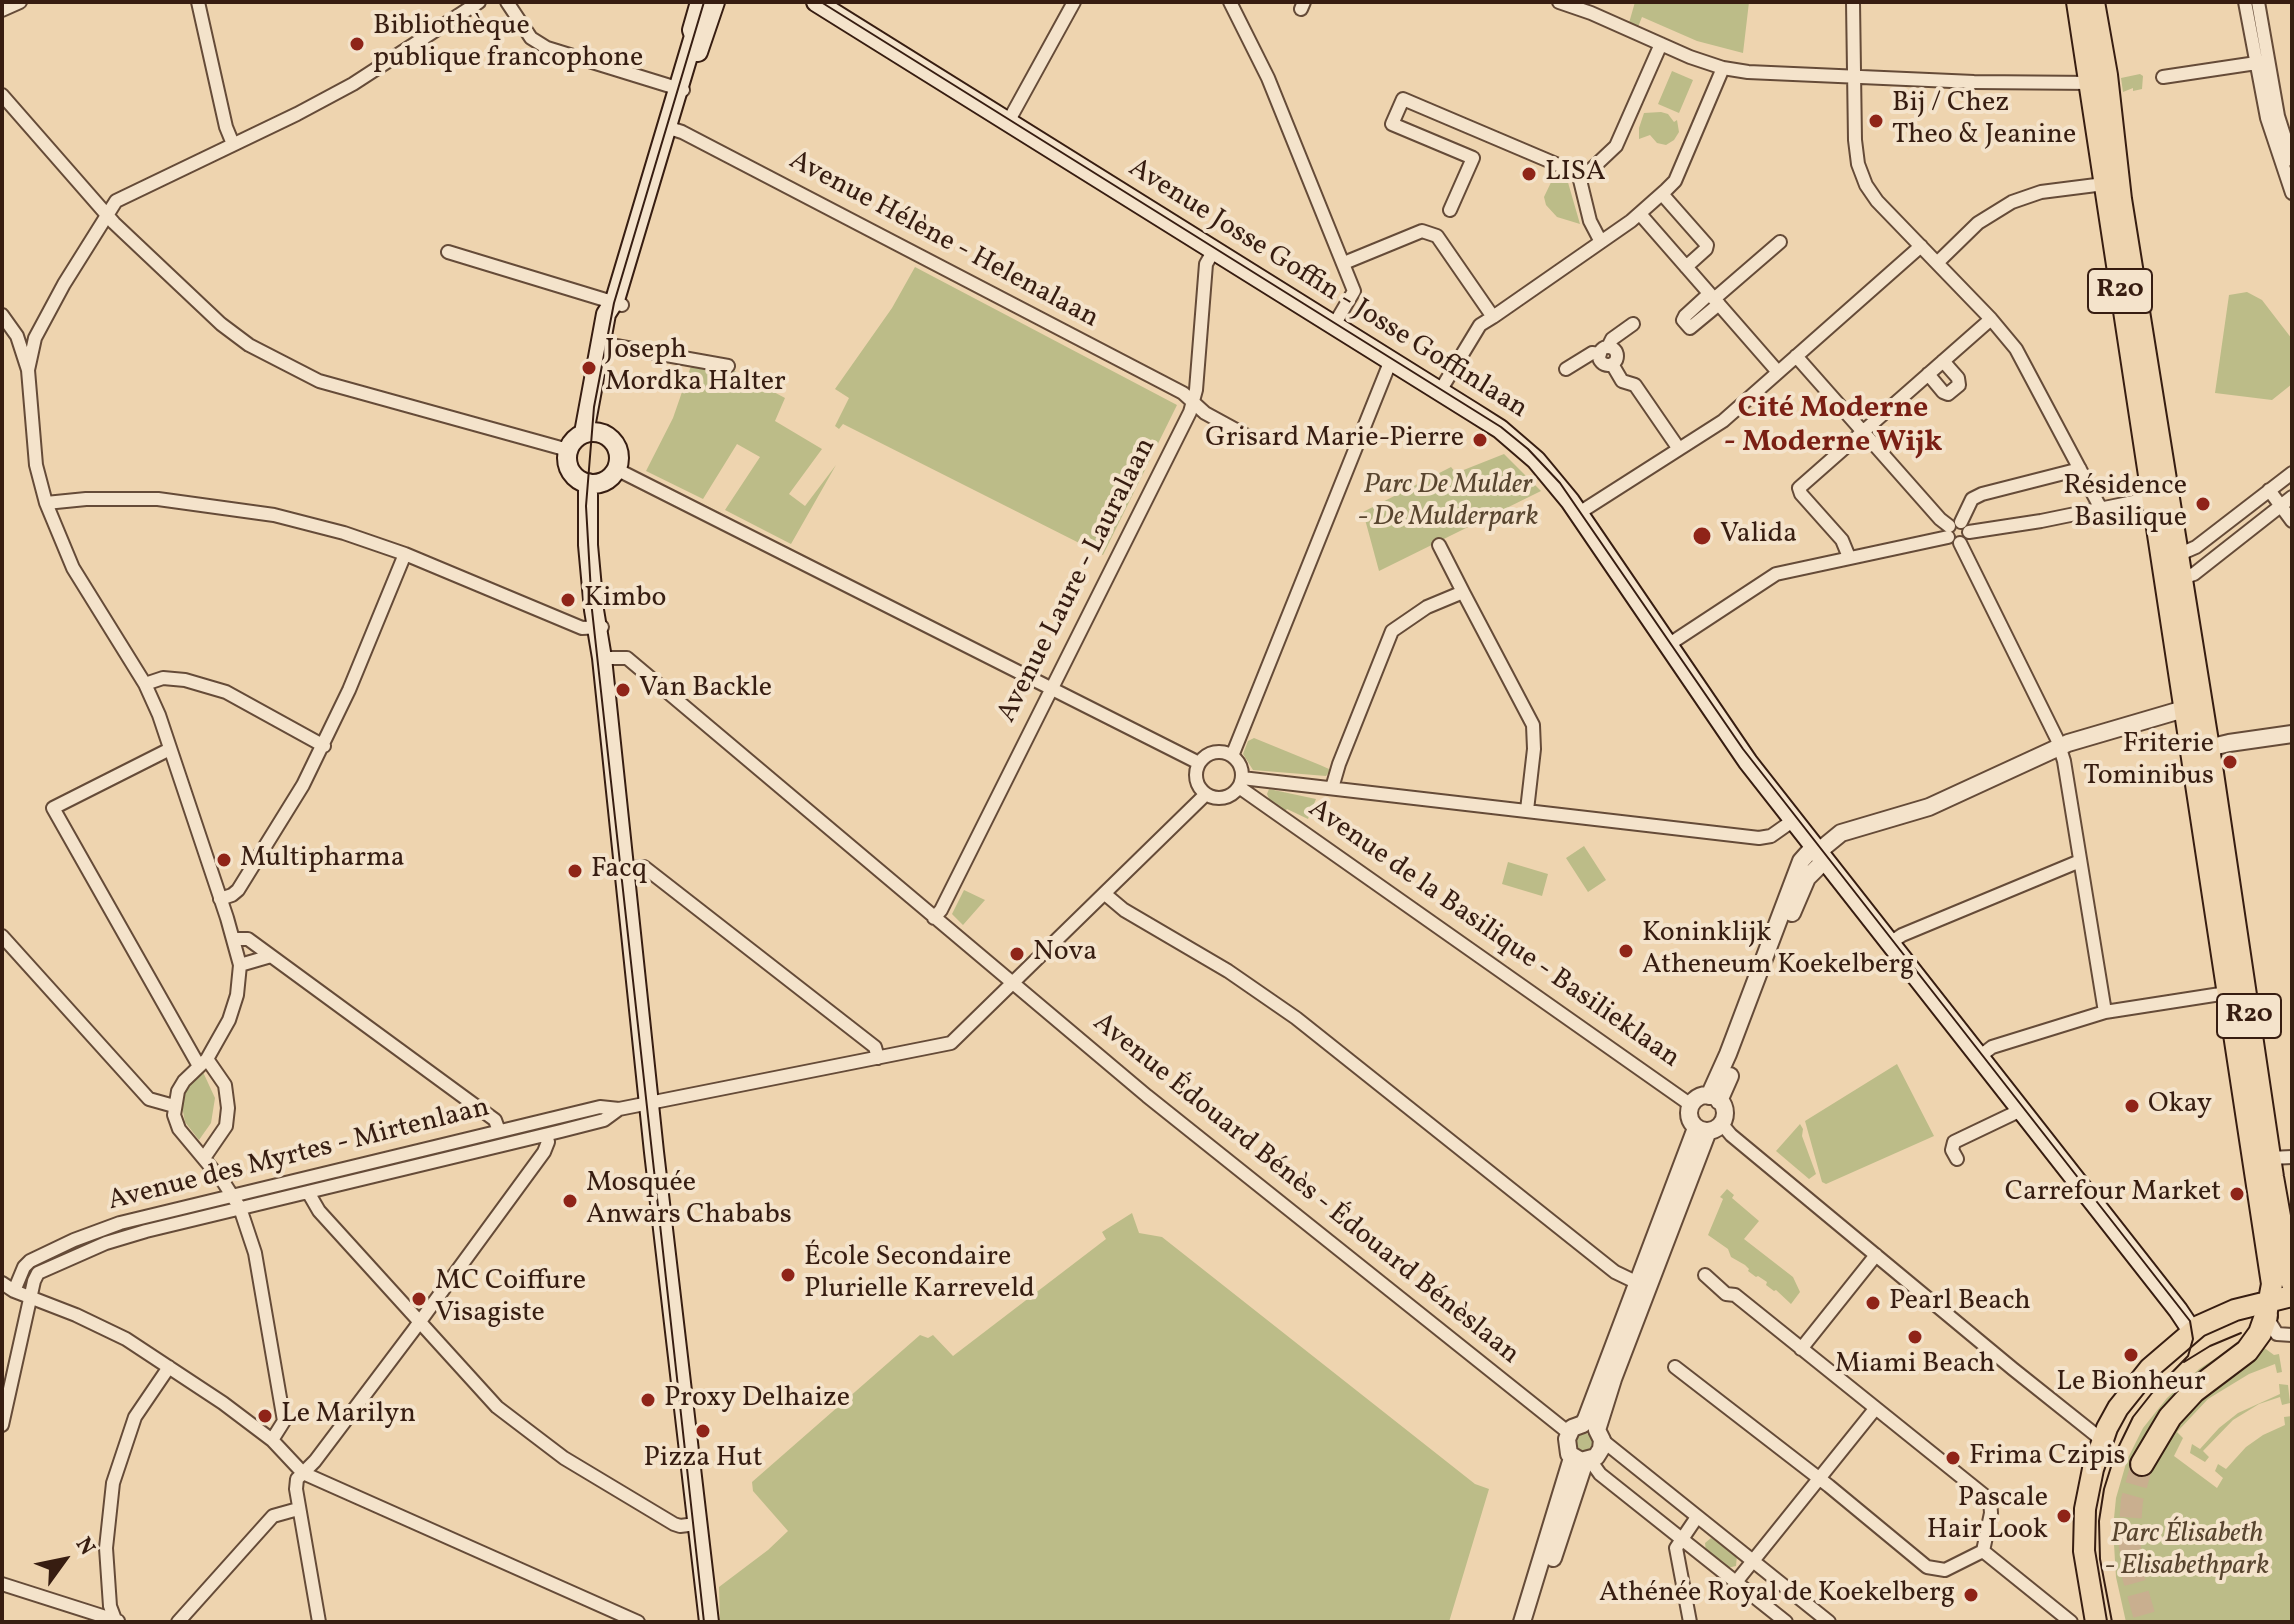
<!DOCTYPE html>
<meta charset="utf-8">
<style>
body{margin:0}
#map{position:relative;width:2294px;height:1624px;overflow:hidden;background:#eed4af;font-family:Vollkorn,serif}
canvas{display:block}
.frame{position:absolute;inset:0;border:4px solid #371d11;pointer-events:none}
.north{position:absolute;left:24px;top:1520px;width:80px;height:80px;-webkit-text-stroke:6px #f4e3cb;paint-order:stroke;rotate:57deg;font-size:22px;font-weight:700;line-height:32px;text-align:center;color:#371d11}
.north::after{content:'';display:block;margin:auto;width:28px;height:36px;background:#371d11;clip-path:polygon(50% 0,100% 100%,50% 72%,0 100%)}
</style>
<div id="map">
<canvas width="2294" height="1624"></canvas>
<div class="frame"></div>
<div class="north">N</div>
</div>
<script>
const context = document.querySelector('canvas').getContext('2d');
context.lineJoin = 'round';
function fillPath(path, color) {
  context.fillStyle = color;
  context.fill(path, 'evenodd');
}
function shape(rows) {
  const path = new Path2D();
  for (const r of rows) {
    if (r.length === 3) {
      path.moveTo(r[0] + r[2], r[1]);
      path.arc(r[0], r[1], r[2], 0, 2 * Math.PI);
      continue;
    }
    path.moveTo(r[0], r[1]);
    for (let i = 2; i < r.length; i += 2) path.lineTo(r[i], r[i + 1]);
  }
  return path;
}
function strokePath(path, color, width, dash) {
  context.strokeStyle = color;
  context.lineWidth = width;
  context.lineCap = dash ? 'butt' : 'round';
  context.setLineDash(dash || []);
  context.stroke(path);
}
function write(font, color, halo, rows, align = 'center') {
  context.font = font + ' Vollkorn,serif';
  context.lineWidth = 8;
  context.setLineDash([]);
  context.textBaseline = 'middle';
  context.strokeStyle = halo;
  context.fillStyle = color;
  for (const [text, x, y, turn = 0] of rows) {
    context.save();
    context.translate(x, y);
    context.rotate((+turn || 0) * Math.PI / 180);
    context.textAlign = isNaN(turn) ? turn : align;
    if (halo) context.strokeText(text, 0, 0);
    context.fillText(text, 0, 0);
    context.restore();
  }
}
fillPath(shape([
 [1635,2,1749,2,1743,53,1697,41,1642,17,1638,27,1629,23],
 [1672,71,1693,80,1679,113,1658,104],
 [2140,74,2143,76,2142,89,2133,91,2133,88,2123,92,2121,78],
 [1661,112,1668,114,1674,122,1677,120,1679,132,1674,140,1666,145,1657,143,1650,135,1639,139,1639,128,1644,113],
 [1555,174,1567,179,1580,224,1557,217,1546,205,1544,197],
 [915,267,1177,405,1103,555,843,424,839,429,835,426,849,398,835,389,892,308],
 [2247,292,2262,300,2292,339,2292,384,2272,400,2215,393,2229,295],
 [691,366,723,373,727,367,785,398,775,421,822,449,789,494,805,506,836,465,791,544,725,510,760,457,737,444,703,499,646,471,673,418],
 [1504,454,1541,491,1379,571,1363,512,1451,467,1456,473],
 [1254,738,1320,765,1329,769,1329,772,1326,776,1253,770,1243,754,1248,741],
 [1269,789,1316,799,1308,819,1287,809,1285,811,1270,801,1267,794],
 [1584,846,1606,880,1588,892,1566,858],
 [1508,862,1548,874,1542,896,1502,884],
 [964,890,985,900,963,925,952,914],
 [1897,1064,1934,1136,1826,1184,1822,1182,1805,1121],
 [203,1072,215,1098,211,1123,199,1140,185,1122,181,1101,189,1083],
 [1800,1124,1803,1129,1802,1136,1816,1174,1809,1179,1776,1151],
 [1727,1189,1734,1195,1732,1198,1759,1221,1744,1239,1793,1277,1800,1292,1791,1304,1776,1290,1774,1291,1766,1285,1767,1282,1758,1276,1756,1277,1748,1271,1749,1269,1745,1265,1731,1257,1728,1249,1708,1235,1723,1199,1720,1197],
 [1132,1213,1139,1233,1162,1237,1475,1484,1489,1489,1449,1622,720,1622,719,1587,768,1550,788,1531,753,1491,752,1482,920,1335,928,1338,933,1335,953,1356,1106,1239,1102,1232],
 [2248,1334,2172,1423,2259,1344,2274,1355,2279,1354,2282,1372,2277,1373,2275,1364,2249,1374,2208,1399,2177,1432,2183,1438,2174,1456,2217,1488,2223,1478,2215,1471,2218,1464,2226,1469,2246,1447,2263,1435,2285,1425,2284,1417,2292,1416,2292,1622,2126,1622,2116,1577,2113,1528,2116,1498,2127,1460,2143,1428,2167,1398,2199,1369,2233,1347],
 [2279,1384,2288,1385,2290,1403,2282,1405,2280,1397,2259,1404,2233,1420,2203,1451,2209,1457,2205,1462,2190,1453,2192,1444,2200,1449,2219,1428,2238,1413,2280,1394],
 [1584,1443,10],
 [1711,1538,1737,1555,1736,1566,1727,1568,1706,1552,1705,1543]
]), '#bcbc88');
strokePath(shape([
 [2142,1464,2132,1500,2129,1538,2133,1576,2146,1622]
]), '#c9af8f', 22, [22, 11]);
const minor = shape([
 [198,2,226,127,233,144],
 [507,2,531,38,547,48,683,90],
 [1230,2,1268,78,1354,291,1334,325],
 [1559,2,1591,13,1690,57,1723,68,1748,72,1974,82,2094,83],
 [1853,2,1855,140,1858,164,1866,185,1877,201,1991,319,2016,349,2100,507],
 [2245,2,2267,118,2292,193],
 [2258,2,2278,116,2292,160],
 [1301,9,1304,2],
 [2,10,20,2],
 [2163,77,2263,62],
 [2,95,114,223,221,324,249,345,319,381,568,450],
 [1008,122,1074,2],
 [666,127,682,132,1183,393,1205,413,1249,437],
 [1662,194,1707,245,1706,249,1686,267],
 [1450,210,1473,158,1392,124,1403,99,1582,175],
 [1640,214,1778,372],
 [1601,242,1590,221,1580,180,1616,146,1661,44],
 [448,252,622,305],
 [1344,263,1422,231,1437,236,1493,317,1480,325,1440,391],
 [1937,263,1978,223,2012,202,2041,192,2104,184],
 [1709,294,1685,316,1683,320,1690,328,1719,304],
 [1714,299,1780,242],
 [2,315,17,336,28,370,36,465,46,503,73,568,145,684,159,715,227,918,240,965,237,995,229,1020,207,1059,184,1081,178,1091,174,1115,179,1129,224,1183,240,1208,255,1253,284,1421,272,1440,303,1473,297,1479,296,1489,319,1622],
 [1493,317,1631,221,1666,190,1675,181,1723,68],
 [599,343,728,366],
 [1608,347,1612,339,1633,324],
 [1608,356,9],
 [1796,356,1940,519,1949,526],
 [1612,364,1622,381,1635,385,1679,449],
 [1566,369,1592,353,1600,354],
 [28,370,35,338,64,284,116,201,297,114,353,84,479,2],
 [1928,374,1943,392,1948,394,1959,385,1958,378,1943,361],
 [616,469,1199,763],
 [2269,490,2292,521],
 [46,503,86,499,158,499,274,515,344,533,405,554,582,628,602,627],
 [1579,513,1723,421,1921,246],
 [1961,522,1972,499,1982,494,2080,469],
 [1969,532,2041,521,2158,497],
 [1960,543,2057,739,2064,761,2105,1012],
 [1439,545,1463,592],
 [1849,557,1842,540,1801,494,1799,488,1991,319],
 [2173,557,2196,547,2292,473],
 [2176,580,2194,574,2292,497],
 [1668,645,1776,574,1948,537],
 [602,658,627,658,1147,1096,1569,1433],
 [145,684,163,678,185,680,226,692,324,746],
 [170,749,53,808,199,1066],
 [1219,775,23],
 [1232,756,1391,360],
 [1242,778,1759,838,1771,836,1788,824],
 [1239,787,1691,1105],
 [1332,788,1339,764,1392,631,1427,607,1463,592,1533,725,1534,749,1527,810],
 [625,869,644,867,875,1047,878,1058],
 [1105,894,1124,910,1228,971,1296,1018,1615,1272,1642,1285],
 [220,899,232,895,238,890,303,785,349,690,405,554],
 [934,918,941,910,1190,412,1196,390,1206,264,1214,250],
 [2,936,149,1099,174,1106],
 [233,939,248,939,495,1120,499,1131],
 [1890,943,1902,935,2080,861],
 [240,965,271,956],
 [1979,1057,1992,1047,2105,1012,2227,993],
 [1721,1123,1731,1135,2013,1369,2102,1440],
 [546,1135,548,1142,544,1152,413,1331,315,1461,303,1473,638,1622],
 [204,1158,226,1126,228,1108,225,1085,207,1059],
 [2270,1158,2292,1157],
 [1957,1159,1952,1150,1954,1142,2021,1110],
 [308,1192,319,1211,497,1407,564,1458,674,1524,680,1526,696,1524],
 [1705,1275,1726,1294,1735,1295,1990,1500,1991,1513,1983,1551],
 [2,1283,14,1291,76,1315,126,1339,223,1403,272,1440],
 [14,1291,24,1267,30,1261,74,1240,120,1223,600,1107,619,1109],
 [2266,1316,2277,1334,2292,1335],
 [1801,1349,1876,1255],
 [1675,1367,1829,1486,1927,1567,1945,1570,1983,1551],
 [2,1425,34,1281,38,1273,106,1243,146,1231,561,1131,604,1120,619,1109,951,1043,1206,794],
 [1602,1440,1829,1622],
 [1590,1460,1600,1474,1786,1622],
 [1983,1551,2071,1622],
 [1736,1582,1875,1409],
 [2,1584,118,1621],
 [116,1622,110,1606,106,1548,113,1483,135,1417,169,1367],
 [178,1622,273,1516,298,1509],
 [1690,1622,1676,1548,1697,1517]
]);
const tertiary = shape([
 [2201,753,2208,748,2229,743,2292,734],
 [1819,851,1841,833,1929,807,2068,743,2184,709,2190,720],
 [1792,913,1807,878,1821,864,1819,851],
 [1707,1113,18],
 [1709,1096,1728,1054,1801,861,1810,851,1819,851],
 [1719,1101,1730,1076],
 [1696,1128,1586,1419,1583,1424,1572,1428,1567,1439,1569,1454,1581,1461,1596,1457,1601,1449,1602,1440,1597,1430,1613,1379,1708,1131],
 [1553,1558,1585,1461],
 [1522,1622,1572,1458]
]);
const secondary = shape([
 [816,2,1473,412,1500,429,1536,460,1570,501,1748,762,2178,1310,2192,1331],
 [698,52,715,2],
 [593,458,26],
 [584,433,606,314,615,300,694,36,692,30,700,2],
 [588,483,588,545,594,610,602,658,654,1152,709,1622]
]);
const primary = shape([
 [2077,2,2272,1284,2266,1316],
 [2094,2,2107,75,2121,199,2213,773,2273,1177,2292,1284],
 [2096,1622,2084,1551,2085,1509,2093,1469,2107,1428,2118,1408,2150,1368,2199,1326,2235,1310,2292,1296]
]);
const trunk = shape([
 [2142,1464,2170,1417,2194,1391,2247,1351,2260,1333,2266,1316]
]);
strokePath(minor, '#654b38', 16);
strokePath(tertiary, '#654b38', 20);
strokePath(secondary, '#371d11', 22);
strokePath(primary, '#371d11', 24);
strokePath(trunk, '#371d11', 26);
strokePath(minor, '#f4e3cb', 12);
strokePath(tertiary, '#f4e3cb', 16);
strokePath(secondary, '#f4e3cb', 18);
strokePath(primary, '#eed4af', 20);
strokePath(trunk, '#eed4af', 22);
strokePath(shape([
 [704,2,614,303,594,407,586,506,592,610,704,1622],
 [821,2,1501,427,1528,449,1560,483,1743,749,2190,1321,2193,1339,2188,1356,2152,1393,2133,1417,2115,1454,2104,1489,2099,1521,2100,1559,2112,1622],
 [2184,1362,2210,1346,2241,1333]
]), '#371d11', 2);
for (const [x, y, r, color] of [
 [357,44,8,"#8f2418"],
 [1876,121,8,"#8f2418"],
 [1529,174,8,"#8f2418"],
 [589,368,8,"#8f2418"],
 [1480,440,8,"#8f2418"],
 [2203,504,8,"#8f2418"],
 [1702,536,10,"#8f2418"],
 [568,600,8,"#8f2418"],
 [623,690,8,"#8f2418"],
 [2230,762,8,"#8f2418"],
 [224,860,8,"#8f2418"],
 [575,871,8,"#8f2418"],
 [1626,951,8,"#8f2418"],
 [1017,954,8,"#8f2418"],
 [2132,1106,8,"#8f2418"],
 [2237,1194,8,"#8f2418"],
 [570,1201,8,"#8f2418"],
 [788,1275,8,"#8f2418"],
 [419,1299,8,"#8f2418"],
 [1873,1303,8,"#8f2418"],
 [1915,1337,8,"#8f2418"],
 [2131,1355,8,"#8f2418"],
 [648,1400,8,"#8f2418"],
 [265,1416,8,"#8f2418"],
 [703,1431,8,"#8f2418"],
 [1953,1458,8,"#8f2418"],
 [2064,1516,8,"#8f2418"],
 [1971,1595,8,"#8f2418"]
]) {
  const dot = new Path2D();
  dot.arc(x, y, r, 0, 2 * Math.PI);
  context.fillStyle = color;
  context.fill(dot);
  strokePath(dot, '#f4e3cb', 3);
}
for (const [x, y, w] of [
 [2120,291,64],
 [2249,1016,64]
]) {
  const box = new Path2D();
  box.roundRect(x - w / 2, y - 22, w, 44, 6);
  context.fillStyle = '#f4e3cb';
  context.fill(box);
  strokePath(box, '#371d11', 2);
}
write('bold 26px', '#371d11', null, [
 ["R20",2120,291],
 ["R20",2249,1016]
]);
write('28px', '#371d11', '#f4e3cb', [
 ["Bibliothèque",373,28],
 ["publique francophone",373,60],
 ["Bij / Chez",1892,105],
 ["Theo & Jeanine",1892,137],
 ["LISA",1545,174],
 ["Joseph",605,352],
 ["Mordka Halter",605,384],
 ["Grisard Marie-Pierre",1464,440,"right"],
 ["Résidence",2187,488,"right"],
 ["Basilique",2187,520,"right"],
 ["Valida",1720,536],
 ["Kimbo",584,600],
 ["Van Backle",639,690],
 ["Friterie",2214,746,"right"],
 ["Tominibus",2214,778,"right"],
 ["Multipharma",240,860],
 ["Facq",591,871],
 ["Koninklijk",1642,935],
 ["Atheneum Koekelberg",1642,967],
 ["Nova",1033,954],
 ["Okay",2148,1106],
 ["Mosquée",586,1185],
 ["Anwars Chababs",586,1217],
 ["Carrefour Market",2221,1194,"right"],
 ["École Secondaire",804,1259],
 ["Plurielle Karreveld",804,1291],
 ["MC Coiffure",435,1283],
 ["Visagiste",435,1315],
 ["Pearl Beach",1889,1303],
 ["Miami Beach",1915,1366,"center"],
 ["Le Bionheur",2131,1384,"center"],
 ["Proxy Delhaize",664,1400],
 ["Le Marilyn",281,1416],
 ["Frima Czipis",1969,1458],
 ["Pizza Hut",703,1460,"center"],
 ["Pascale",2048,1500,"right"],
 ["Hair Look",2048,1532,"right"],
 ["Athénée Royal de Koekelberg",1955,1595,"right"]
], 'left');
write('28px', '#371d11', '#f4e3cb', [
 ["Avenue Hélène - Helenalaan",943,241,28],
 ["Avenue Josse Goffin - Josse Goffinlaan",1327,290,32],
 ["Avenue Laure - Lauralaan",1078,581,-63],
 ["Avenue de la Basilique - Basilieklaan",1493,935,35],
 ["Avenue des Myrtes - Mirtenlaan",299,1156,-14],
 ["Avenue Édouard Bénès - Édouard Bénèslaan",1305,1190,39]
]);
write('italic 28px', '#58452f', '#f4e3cb', [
 ["Parc De Mulder",1448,487],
 ["- De Mulderpark",1448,519],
 ["Parc Élisabeth",2187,1536],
 ["- Elisabethpark",2187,1568]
]);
write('bold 30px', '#7a1f14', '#f4e3cb', [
 ["Cité Moderne",1833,410],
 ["- Moderne Wijk",1833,444]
]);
</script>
